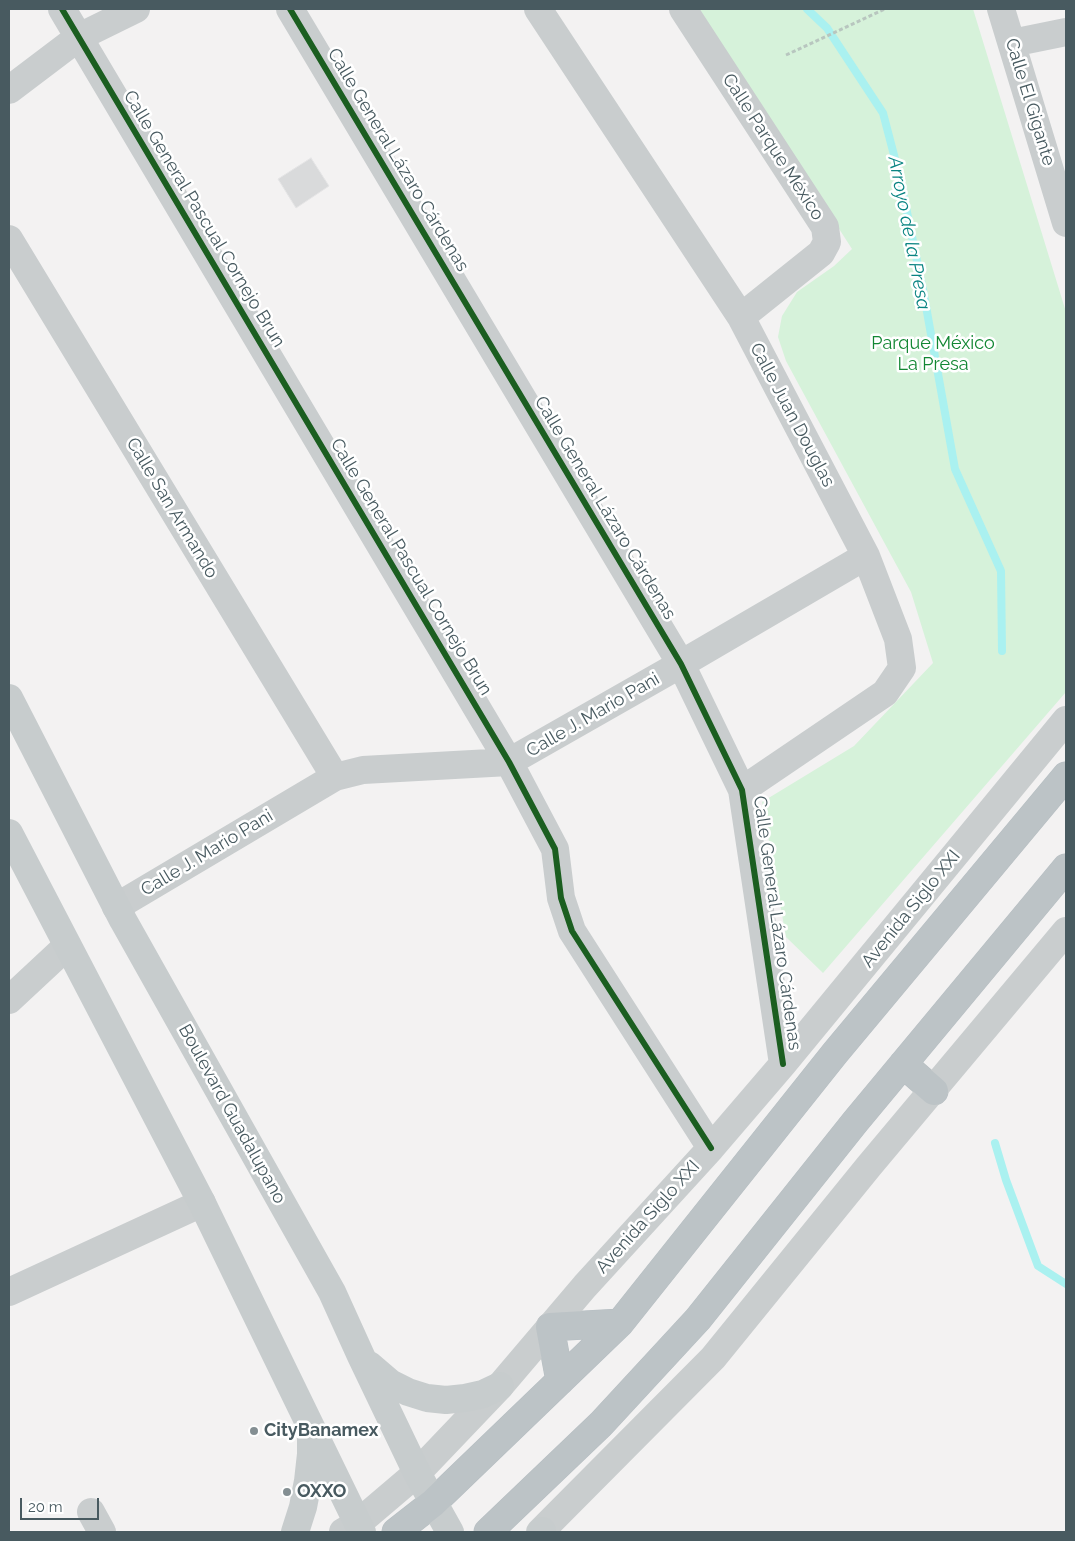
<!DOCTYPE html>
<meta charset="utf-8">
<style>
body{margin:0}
#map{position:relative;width:1075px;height:1541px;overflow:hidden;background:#f3f2f2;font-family:Raleway,sans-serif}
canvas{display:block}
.frame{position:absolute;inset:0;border:10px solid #485a60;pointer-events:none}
.scale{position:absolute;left:20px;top:1498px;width:79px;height:22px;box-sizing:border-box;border:2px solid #485a60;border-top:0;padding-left:6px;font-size:15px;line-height:18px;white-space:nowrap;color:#485a60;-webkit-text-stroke:4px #fff;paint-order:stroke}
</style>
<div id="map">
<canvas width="1075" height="1541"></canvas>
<div class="frame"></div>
<div class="scale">20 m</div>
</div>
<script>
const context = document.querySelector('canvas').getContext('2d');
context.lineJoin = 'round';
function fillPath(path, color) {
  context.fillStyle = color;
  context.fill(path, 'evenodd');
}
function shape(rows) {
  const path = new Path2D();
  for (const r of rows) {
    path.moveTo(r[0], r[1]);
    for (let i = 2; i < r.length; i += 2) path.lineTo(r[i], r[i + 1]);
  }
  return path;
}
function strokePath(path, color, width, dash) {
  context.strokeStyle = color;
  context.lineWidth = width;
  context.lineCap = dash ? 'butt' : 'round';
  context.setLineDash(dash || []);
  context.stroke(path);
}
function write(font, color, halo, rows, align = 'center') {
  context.font = font + ' Raleway,sans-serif';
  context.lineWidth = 5;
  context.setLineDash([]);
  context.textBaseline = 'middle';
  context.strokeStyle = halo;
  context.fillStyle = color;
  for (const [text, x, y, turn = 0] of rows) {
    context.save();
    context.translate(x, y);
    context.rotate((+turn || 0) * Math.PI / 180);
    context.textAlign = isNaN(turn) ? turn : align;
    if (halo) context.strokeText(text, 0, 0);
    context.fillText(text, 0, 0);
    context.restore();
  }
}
fillPath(shape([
 [698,9,973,9,1066,312,1066,692,823,973,786,937,762,802,854,746,933,663,911,592,786,361,778,337,782,316,797,292,834,266,852,249]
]), '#d6f2da');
strokePath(shape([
 [807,9,827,28,883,113,900,178,924,295,955,469,1001,571,1002,651],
 [995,1143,1006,1180,1038,1266,1066,1284]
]), '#aaf1f0', 8);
const building = shape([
 [311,158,329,186,296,208,278,179,311,158]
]);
fillPath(building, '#d9dadb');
strokePath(building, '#e4e4e5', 1);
const highway = shape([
 [903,1064,934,1091],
 [560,1381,550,1327,620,1323],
 [396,1532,433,1503,620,1323,835,1053,1066,776],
 [488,1532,601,1424,698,1319,855,1122,1066,868]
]);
strokePath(highway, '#b6bec2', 29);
strokePath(shape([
 [786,55,885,9]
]), '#b8c6bf', 3, [4, 2.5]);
strokePath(shape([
 [62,9,509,762,555,849,561,898,572,931,711,1148],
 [290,9,681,664,742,790,783,1064],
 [538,9,741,317,866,556,898,639,902,668,885,693,742,790],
 [683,9,825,227,827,242,821,253,741,317],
 [1001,9,1066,223],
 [1012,43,1066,32],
 [9,90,79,37,136,9],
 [9,239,335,777],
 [116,907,335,777,363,770,509,762,681,664,866,556],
 [9,1000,67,946],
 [9,1292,202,1203],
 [91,1512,102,1532],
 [343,1532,357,1524,417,1473,500,1386,585,1286,711,1148,783,1064,1066,720],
 [540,1532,713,1358,869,1166,1066,931]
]), '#c9cdce', 28);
strokePath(shape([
 [9,698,123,920,332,1292,361,1356,417,1473,450,1532],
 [9,833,202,1203,362,1532],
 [369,1365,390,1383,408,1392,427,1398,446,1400,465,1398,483,1394,500,1386],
 [295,1532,303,1507,308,1481,311,1454,311,1431],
 [541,1532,542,1531]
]), '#c7cccd', 28);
strokePath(highway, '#bcc3c6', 28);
strokePath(shape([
 [62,9,509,762,555,849,561,898,572,931,711,1148],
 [290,9,681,664,742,790,783,1064]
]), '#1b5e20', 6);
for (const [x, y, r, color] of [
 [254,1431,5,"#848f93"],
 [287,1492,5,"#848f93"]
]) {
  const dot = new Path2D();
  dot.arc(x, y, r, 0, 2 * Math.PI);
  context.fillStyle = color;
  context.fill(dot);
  strokePath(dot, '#fff', 2);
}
write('18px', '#485a60', '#fff', [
 ["Calle El Gigante",1030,102,73],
 ["Calle Parque México",773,147,57],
 ["Calle General Lázaro Cárdenas",398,160,59],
 ["Calle General Pascual Cornejo Brun",204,219,59],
 ["Calle Juan Douglas",792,415,62],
 ["Calle San Armando",172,508,59],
 ["Calle General Lázaro Cárdenas",605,508,59],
 ["Calle General Pascual Cornejo Brun",411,567,59],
 ["Calle J. Mario Pani",593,715,-30],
 ["Calle J. Mario Pani",207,853,-31],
 ["Avenida Siglo XXI",911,909,-51],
 ["Calle General Lázaro Cárdenas",777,923,82],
 ["Boulevard Guadalupano",232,1114,61],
 ["Avenida Siglo XXI",648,1217,-48]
]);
write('18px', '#128733', '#fff', [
 ["Parque México",933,344],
 ["La Presa",933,365]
]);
write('bold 18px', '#485a60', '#fff', [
 ["CityBanamex",264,1431],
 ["OXXO",297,1492]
], 'left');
write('italic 19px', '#098482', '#fff', [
 ["Arroyo de la Presa",909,233,79]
]);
</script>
